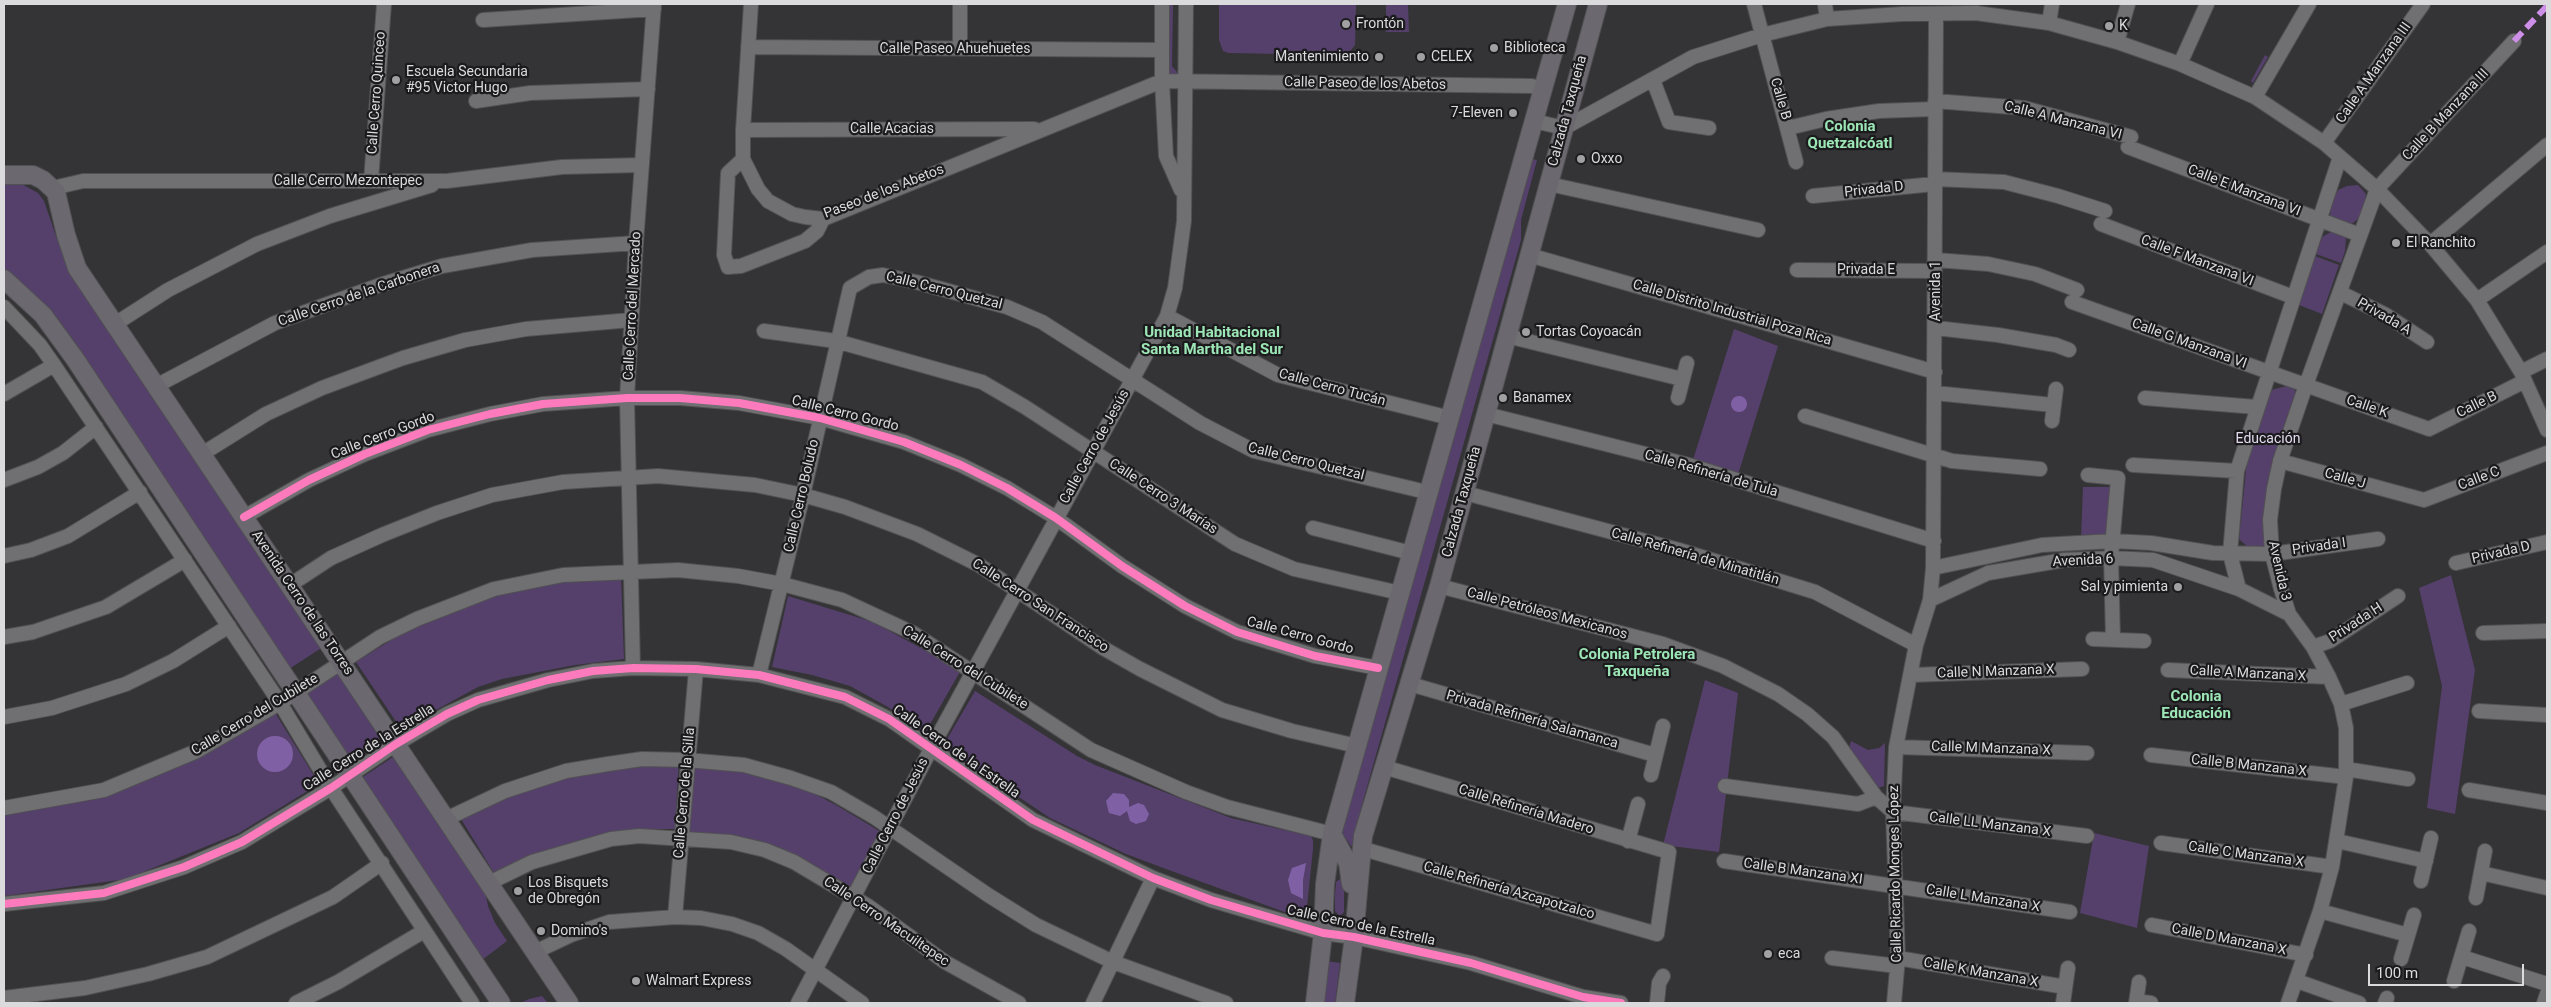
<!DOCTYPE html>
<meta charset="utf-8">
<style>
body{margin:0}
#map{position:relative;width:2551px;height:1007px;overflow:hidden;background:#343335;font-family:Roboto,sans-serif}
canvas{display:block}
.frame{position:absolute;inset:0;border:5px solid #dbdadd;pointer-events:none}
.scale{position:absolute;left:2368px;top:964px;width:156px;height:22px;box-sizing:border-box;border:2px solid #dbdadd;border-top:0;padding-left:6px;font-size:15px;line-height:18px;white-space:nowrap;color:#dbdadd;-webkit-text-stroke:4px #1b1a1c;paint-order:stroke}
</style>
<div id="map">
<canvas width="2551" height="1007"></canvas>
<div class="frame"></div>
<div class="scale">100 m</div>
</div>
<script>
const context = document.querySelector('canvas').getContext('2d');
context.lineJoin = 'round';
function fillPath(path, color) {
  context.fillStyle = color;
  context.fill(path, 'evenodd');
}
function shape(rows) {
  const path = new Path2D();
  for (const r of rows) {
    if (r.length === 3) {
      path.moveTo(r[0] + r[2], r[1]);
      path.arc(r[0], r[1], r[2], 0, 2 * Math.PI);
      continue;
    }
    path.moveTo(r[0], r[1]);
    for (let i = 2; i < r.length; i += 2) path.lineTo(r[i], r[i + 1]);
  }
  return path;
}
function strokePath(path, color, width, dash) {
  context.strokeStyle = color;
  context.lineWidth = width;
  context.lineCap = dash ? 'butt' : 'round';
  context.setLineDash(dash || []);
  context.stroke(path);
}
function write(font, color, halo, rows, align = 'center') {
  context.font = font + ' Roboto,sans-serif';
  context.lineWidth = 4.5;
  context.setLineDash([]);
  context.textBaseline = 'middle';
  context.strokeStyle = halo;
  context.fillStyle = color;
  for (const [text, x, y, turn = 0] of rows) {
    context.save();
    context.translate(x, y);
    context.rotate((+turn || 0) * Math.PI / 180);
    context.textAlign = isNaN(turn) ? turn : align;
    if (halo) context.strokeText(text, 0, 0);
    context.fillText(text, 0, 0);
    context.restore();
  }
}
fillPath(shape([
 [1168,4,1173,4,1172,66,1182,78,1166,80],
 [1219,4,1356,4,1355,45,1348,54,1340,55,1228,53,1223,51,1219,40],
 [1386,4,1408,4,1409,32,1386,32],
 [2265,55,2268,57,2253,83,2251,81],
 [1532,159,1537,160,1521,220,1521,240,1363,801,1352,847,1340,831],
 [4,182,20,183,38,193,44,201,58,242,71,266,326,645,289,669,77,347,47,312,4,270],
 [2358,185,2366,194,2364,207,2358,219,2353,223,2347,225,2330,217,2331,203,2338,190,2347,186],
 [2334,230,2346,238,2345,251,2341,263,2316,254,2322,237],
 [2315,256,2339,265,2322,314,2299,305],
 [1734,329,1778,346,1737,478,1692,463],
 [2287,386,2295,390,2296,400,2267,544,2257,549,2248,547,2239,539,2248,451,2267,391],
 [2083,487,2110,487,2107,538,2081,538],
 [2451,575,2475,670,2455,814,2427,808,2442,686,2419,588],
 [621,576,624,659,575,665,502,679,478,687,401,729,356,662,417,624,493,594,561,581],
 [788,596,873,622,961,670,925,733,888,707,850,686,812,675,772,667],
 [340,668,386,735,350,760,304,693],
 [1705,680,1738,693,1719,852,1663,845],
 [975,691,1077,756,1095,765,1231,818,1311,836,1313,840,1313,849,1306,916,1301,918,1166,869,1126,854,1050,818,943,746],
 [274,711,319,784,239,833,126,879,4,896,4,811,104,792],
 [1851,741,1868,750,1879,748,1885,743,1884,786,1878,788,1867,776,1849,749],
 [399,753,484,884,488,906,495,923,507,941,482,960,363,777],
 [679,760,675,829,639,829,609,833,529,856,494,873,458,814,565,770],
 [695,764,742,770,788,780,836,805,881,832,849,890,814,865,776,846,733,836,689,832],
 [2094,833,2149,846,2137,928,2080,913],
 [1340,879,1344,883,1344,912,1340,916,1335,911,1335,895,1336,882],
 [1326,961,1340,963,1335,1003,1321,1003],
 [542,996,548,1003,520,1003,529,999]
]), '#55406b');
fillPath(shape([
 [1739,404,8],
 [275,754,18],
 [1113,793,1124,794,1129,800,1129,807,1138,803,1144,805,1149,814,1146,821,1136,824,1130,821,1127,811,1120,816,1109,813,1106,801],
 [1306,863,1303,880,1303,899,1291,893,1288,880,1292,868]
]), '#8060a4');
const minor = shape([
 [751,4,743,130,743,159,758,189,768,201,792,214,805,217,823,219,1162,81,1532,86,1543,90],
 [1162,4,1162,81,1166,156,1181,190],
 [1754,4,1796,162],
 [1825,4,1827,19],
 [483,20,654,9],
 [2049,23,2052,4],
 [2117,42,2128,4],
 [748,47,1162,50],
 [960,49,960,4],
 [2180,64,2207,4],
 [1653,80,1669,122,1709,128],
 [2255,97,2309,4],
 [476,101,530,93,648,89],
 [1935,101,2024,108,2131,137],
 [1534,121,1564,128,1693,57,1762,35,1827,19,1902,14,1976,13,2049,23,2117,42,2180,64,2255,97,2324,143,2377,189,2430,244,2477,300,2521,372,2547,430],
 [1788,128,1826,119,1879,111,1934,109],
 [743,130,1034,129],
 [2324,143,2423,4],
 [2128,147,2360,235],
 [743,159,728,173,724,255,728,267,741,266,805,241,817,231,823,219],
 [1935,179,2004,182,2058,196,2105,211],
 [371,181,384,4],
 [1549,184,1758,230],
 [53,188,83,181,447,181,562,167,642,165],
 [1813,196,1934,184],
 [2101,224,2293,297],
 [2430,244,2547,145],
 [1529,255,1935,372],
 [1936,260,1988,264,2035,274,2077,290],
 [1797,270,1935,271],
 [2341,293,2386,315,2427,342],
 [2477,300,2547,252],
 [2072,302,2429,429,2525,381],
 [4,307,40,345,54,365,280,703,331,788,472,1003],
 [1167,316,1278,375,1450,418],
 [115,324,168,290,257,244,330,216,432,185],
 [1936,328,1998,335,2056,345,2069,350],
 [764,331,836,341,982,382,1025,407,1235,544,1294,569,1400,593],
 [1507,336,1682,379],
 [2521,372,2547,359],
 [156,386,275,323,380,285,442,266,532,250,636,243],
 [1935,393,2053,405],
 [4,394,54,365],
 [1678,398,1687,363],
 [2145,398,2256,407],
 [1486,414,1685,464,1934,541],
 [1805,416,1952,461,2040,469],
 [2052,421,2056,389],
 [202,454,266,414,322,388,403,358,465,340,526,329,631,320],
 [2280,461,2424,500,2547,453],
 [2133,465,2237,471],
 [2088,475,2118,478,2111,558,2113,639],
 [4,480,38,467,63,453,96,427],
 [1465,493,1679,550,1815,592,1916,645],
 [244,517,309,480,365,454,428,430,490,414,543,404,627,398,680,398,739,403,820,418,904,442,961,465,1007,488,1056,518,1122,566,1185,606,1237,632,1315,656,1378,668],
 [1313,528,1411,553],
 [4,556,31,550,68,536,140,492],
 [2456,563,2547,542],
 [1933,568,2042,545,2113,541,2151,543,2213,553,2272,554,2378,539],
 [290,585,331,558,382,535,437,513,492,495,563,482,658,476,755,485,803,495,845,507,917,534,979,565,1103,648,1140,669,1222,710,1292,731,1357,746],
 [1439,586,1663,644,1723,666,1778,694,1807,714,1833,737,1876,797,1893,812,2087,836],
 [2239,589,2230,554,2237,471,2340,157],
 [1930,600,1988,573,2064,560,2111,558,2153,560,2239,589,2289,614],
 [2483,633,2547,631],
 [4,637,33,632,106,607,185,560],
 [2093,639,2144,641],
 [2313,647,2330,641,2398,596],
 [633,668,627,398,636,243,654,4],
 [2168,670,2329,677],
 [759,675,803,495,850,288,869,277,883,275,916,282,1007,307,1042,322,1200,423,1254,451,1418,490],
 [1911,675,2082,669],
 [1410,684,1655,755],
 [2341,704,2407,683],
 [2479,711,2547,715],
 [4,717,52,708,126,684,173,661,229,626],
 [1896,747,2087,753],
 [2151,755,2346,777],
 [2346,769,2408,779],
 [1651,775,1663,726],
 [1725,786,1858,804,1876,797],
 [2469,790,2547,803],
 [4,808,104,790,197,751,280,703,380,637,417,619,494,589,563,575,678,570,738,576,782,584,842,600,913,633,1091,750,1186,792,1227,807,1332,834],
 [446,819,505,791,566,771,608,764,642,759,687,760,744,765,791,778,831,792,874,817,988,895,1036,925,1113,962,1226,1003],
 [1628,841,1638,804],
 [2337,841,2426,861],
 [2161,843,2332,867],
 [1360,848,1657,934,1669,852,1384,767],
 [1724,861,2070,912],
 [2481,873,2547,888],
 [2421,881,2431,838],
 [489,883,532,862,611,839,639,836,731,842,765,850,794,862,868,906,945,962,1019,1003],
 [2476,898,2485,851],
 [4,904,104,893,184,867,242,842,331,788,396,744,447,714,478,700,548,680,593,671,633,668,696,669,759,675,845,697,889,719,1033,820,1153,878,1211,900,1323,933,1354,937,1471,963,1583,997,1621,1003],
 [2320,911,2408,935],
 [675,917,696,669],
 [2152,925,2306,955],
 [535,952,571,935,609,922,675,917,701,918,732,924,758,933,786,949,862,1003],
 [2462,957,2547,984],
 [1832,958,1897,966],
 [1898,958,2065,987],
 [2401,959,2414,915],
 [2297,981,2359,1003],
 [2454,981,2469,931],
 [4,998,85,988,148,974,207,957,333,897,382,863],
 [2137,1001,2151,1003],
 [296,1003,338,982,424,931],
 [798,1003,932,747,1167,316,1175,288,1184,221,1186,4],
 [1093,1003,1153,878],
 [1657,1003,1659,983,1663,976],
 [1894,1003,1898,958,1893,812,1896,747,1916,645,1930,600,1933,568,1936,14],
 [2063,1003,2068,968],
 [2136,1003,2139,982],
 [2288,1003,2320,911,2332,867,2346,777,2346,728,2341,704,2329,677,2313,647,2289,614,2281,589,2272,554,2270,520,2274,489,2280,461,2306,385,2377,189,2514,41],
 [2385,1003,2387,998],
 [2544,1003,2547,994]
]);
const major = shape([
 [4,175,33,175,43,180,56,192,66,235,77,268,569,1003],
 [4,279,43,315,75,359,501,1003],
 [1332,834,1348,863,1351,884],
 [1315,1003,1323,933,1325,884,1332,834,1567,4],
 [1345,1003,1354,937,1363,836,1439,586,1598,4]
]);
strokePath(minor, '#515153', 16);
strokePath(major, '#515153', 20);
strokePath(minor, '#706f71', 14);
strokePath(major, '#6b696f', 18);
strokePath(shape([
 [2514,41,2547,6]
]), '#ce8fe9', 6, [12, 6]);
strokePath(shape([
 [244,517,309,480,365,454,428,430,490,414,543,404,627,398,680,398,739,403,820,418,904,442,961,465,1007,488,1056,518,1122,566,1185,606,1237,632,1315,656,1378,668],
 [4,904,104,893,184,867,242,842,331,788,396,744,447,714,478,700,548,680,593,671,633,668,696,669,759,675,845,697,889,719,1033,820,1153,878,1211,900,1323,933,1354,937,1471,963,1583,997,1621,1003]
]), '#fd7abc', 8);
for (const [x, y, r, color] of [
 [1346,24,5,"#a1a0a2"],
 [2109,26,5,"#a1a0a2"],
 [1494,48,5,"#a1a0a2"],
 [1379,57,5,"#a1a0a2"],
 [1421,57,5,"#a1a0a2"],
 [396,80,5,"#a1a0a2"],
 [1513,113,5,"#a1a0a2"],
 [1581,159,5,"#a1a0a2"],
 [2396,243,5,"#a1a0a2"],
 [1526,332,5,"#a1a0a2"],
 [1503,398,5,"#a1a0a2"],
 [2178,587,5,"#a1a0a2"],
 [518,891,5,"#a1a0a2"],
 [541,931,5,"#a1a0a2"],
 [1768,954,5,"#a1a0a2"],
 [636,981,5,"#a1a0a2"]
]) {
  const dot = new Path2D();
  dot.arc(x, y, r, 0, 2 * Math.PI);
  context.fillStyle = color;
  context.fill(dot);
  strokePath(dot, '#1b1a1c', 2);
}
write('14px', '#dbdadd', '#1b1a1c', [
 ["Frontón",1356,24],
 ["K",2119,26],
 ["Biblioteca",1504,48],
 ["Mantenimiento",1369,57,"right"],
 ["CELEX",1431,57],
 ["Escuela Secundaria",406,72],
 ["#95 Victor Hugo",406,88],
 ["7-Eleven",1503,113,"right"],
 ["Oxxo",1591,159],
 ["El Ranchito",2406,243],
 ["Tortas Coyoacán",1536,332],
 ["Banamex",1513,398],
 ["Sal y pimienta",2168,587,"right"],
 ["Los Bisquets",528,883],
 ["de Obregón",528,899],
 ["Domino's",551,931],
 ["eca",1778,954],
 ["Walmart Express",646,981]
], 'left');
write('14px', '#dbdadd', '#1b1a1c', [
 ["Calle Paseo Ahuehuetes",955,49],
 ["Calle A Manzana III",2374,73,-55],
 ["Calle Paseo de los Abetos",1365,84,1],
 ["Calle Cerro Quinceo",377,93,-86],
 ["Calle B",1780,99,74],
 ["Calzada Taxqueña",1568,111,-75],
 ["Calle B Manzana III",2446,115,-47],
 ["Calle A Manzana VI",2063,121,14],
 ["Calle Acacias",892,129],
 ["Calle Cerro Mezontepec",348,181],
 ["Privada D",1874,190,-6],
 ["Calle E Manzana VI",2244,191,21],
 ["Paseo de los Abetos",884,192,-21],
 ["Calle F Manzana VI",2197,261,21],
 ["Privada E",1866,270],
 ["Calle Cerro Quetzal",944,291,14],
 ["Avenida 1",1936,291,-90],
 ["Calle Cerro de la Carbonera",359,295,-19],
 ["Calle Cerro del Mercado",633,306,-87],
 ["Calle Distrito Industrial Poza Rica",1732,313,16],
 ["Privada A",2384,317,30],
 ["Calle G Manzana VI",2189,344,20],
 ["Calle Cerro Tucán",1332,388,15],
 ["Calle B",2477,405,-26],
 ["Calle K",2367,407,19],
 ["Calle Cerro Gordo",845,414,14],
 ["Calle Cerro Gordo",383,436,-21],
 ["Calle Cerro de Jesús",1095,447,-61],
 ["Calle Cerro Quetzal",1306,462,14],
 ["Calle Refinería de Tula",1711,474,16],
 ["Calle J",2345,479,16],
 ["Calle C",2479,479,-21],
 ["Calle Cerro Boludo",802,496,-77],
 ["Calle Cerro 3 Marías",1163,497,33],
 ["Calzada Taxqueña",1462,502,-75],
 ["Privada I",2319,547,-8],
 ["Privada D",2501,553,-13],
 ["Calle Refinería de Minatitlán",1695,557,16],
 ["Avenida 6",2083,561,-3],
 ["Avenida 3",2279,571,77],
 ["Avenida Cerro de las Torres",302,603,56],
 ["Calle Cerro San Francisco",1040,606,33],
 ["Calle Petróleos Mexicanos",1547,614,15],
 ["Privada H",2356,623,-33],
 ["Calle Cerro Gordo",1300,636,15],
 ["Calle Cerro del Cubilete",965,668,32],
 ["Calle N Manzana X",1996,672,-2],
 ["Calle A Manzana X",2248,674,3],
 ["Calle Cerro del Cubilete",255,715,-31],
 ["Privada Refinería Salamanca",1532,720,16],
 ["Calle Cerro de la Estrella",369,748,-32],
 ["Calle M Manzana X",1991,749,2],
 ["Calle Cerro de la Estrella",956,752,35],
 ["Calle B Manzana X",2249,766,6],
 ["Calle Cerro de la Silla",685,793,-85],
 ["Calle Refinería Madero",1526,810,17],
 ["Calle Cerro de Jesús",896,816,-63],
 ["Calle LL Manzana X",1990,825,7],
 ["Calle C Manzana X",2246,855,8],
 ["Calle B Manzana XI",1803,872,8],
 ["Calle Ricardo Monges López",1896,874,-91],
 ["Calle Refinería Azcapotzalco",1509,891,16],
 ["Calle L Manzana X",1983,899,9],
 ["Calle Cerro Macuiltepec",886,922,34],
 ["Calle Cerro de la Estrella",1361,926,12],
 ["Calle D Manzana X",2229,940,11],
 ["Calle K Manzana X",1981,973,10]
]);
write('14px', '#e4dbf0', '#1b1a1c', [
 ["Educación",2268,439]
]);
write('bold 15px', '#9de7b7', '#1b1a1c', [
 ["Colonia",1850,127],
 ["Quetzalcóatl",1850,144],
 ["Unidad Habitacional",1212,333],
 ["Santa Martha del Sur",1212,350],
 ["Colonia Petrolera",1637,655],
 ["Taxqueña",1637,672],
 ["Colonia",2196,697],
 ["Educación",2196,714]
]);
</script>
